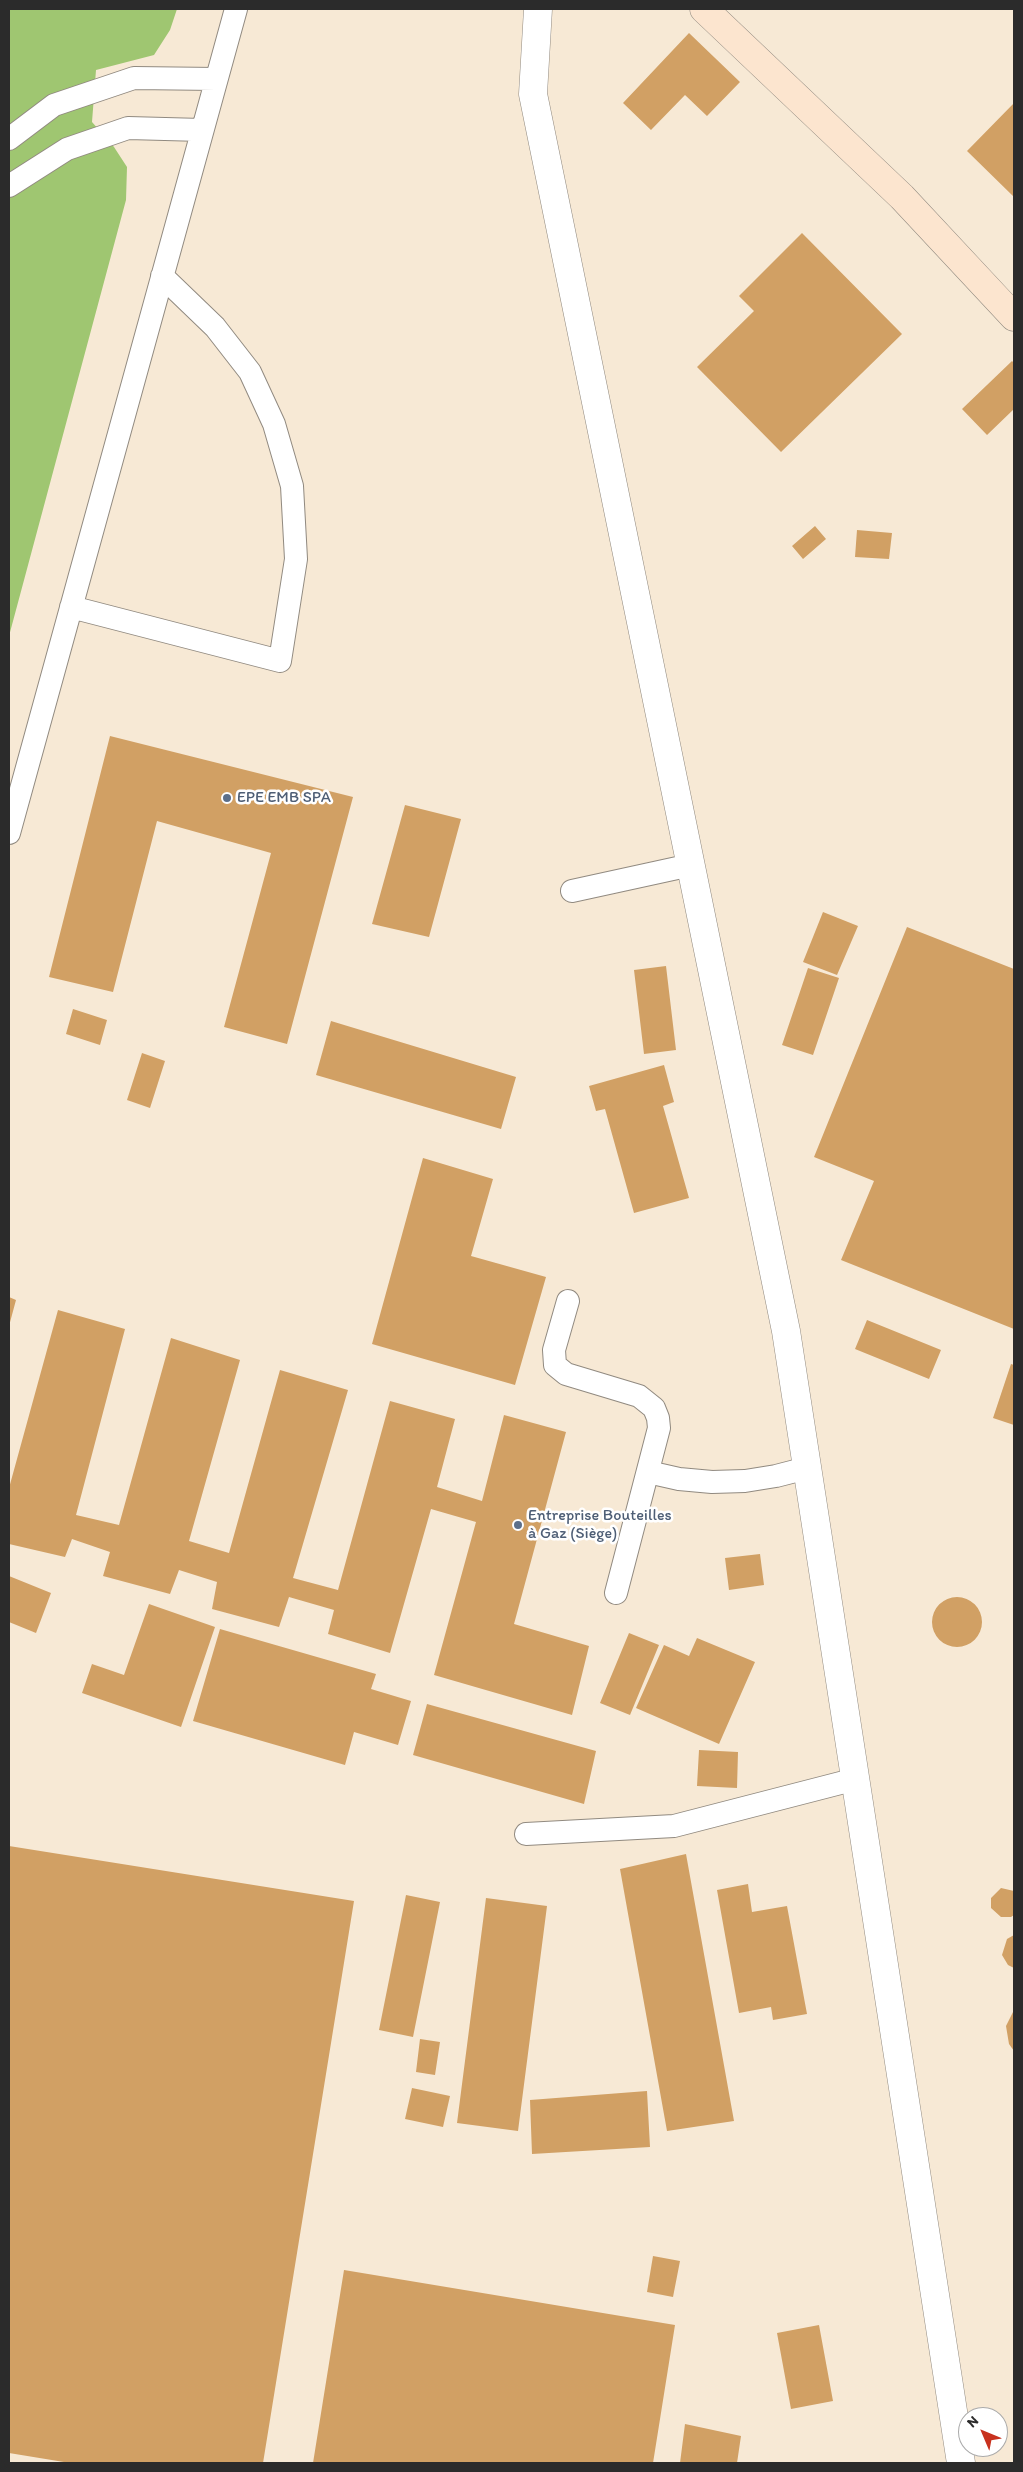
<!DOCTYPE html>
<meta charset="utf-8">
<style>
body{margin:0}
#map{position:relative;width:1023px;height:2472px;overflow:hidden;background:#f7e9d5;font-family:Itim,sans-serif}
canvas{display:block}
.frame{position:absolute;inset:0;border:10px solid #2b2b2b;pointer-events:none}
.north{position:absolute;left:958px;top:2407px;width:50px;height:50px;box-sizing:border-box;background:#fff;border:1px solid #aaa;border-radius:50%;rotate:315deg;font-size:14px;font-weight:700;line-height:20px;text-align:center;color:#2b2b2b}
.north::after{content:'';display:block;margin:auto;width:18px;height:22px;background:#c8321e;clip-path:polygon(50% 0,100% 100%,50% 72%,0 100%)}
</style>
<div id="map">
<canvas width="1023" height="2472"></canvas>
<div class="frame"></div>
<div class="north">N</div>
</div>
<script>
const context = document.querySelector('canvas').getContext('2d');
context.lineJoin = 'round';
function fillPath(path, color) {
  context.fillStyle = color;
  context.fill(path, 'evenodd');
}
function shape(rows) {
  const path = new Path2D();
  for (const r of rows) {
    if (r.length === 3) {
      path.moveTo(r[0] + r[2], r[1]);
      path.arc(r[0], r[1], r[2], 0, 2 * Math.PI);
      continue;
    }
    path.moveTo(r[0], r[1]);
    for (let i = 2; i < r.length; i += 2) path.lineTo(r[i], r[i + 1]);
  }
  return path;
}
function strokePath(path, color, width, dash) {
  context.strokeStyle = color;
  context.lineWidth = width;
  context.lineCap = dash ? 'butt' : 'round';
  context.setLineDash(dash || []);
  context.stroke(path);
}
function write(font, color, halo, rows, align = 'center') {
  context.font = font + ' Itim,sans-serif';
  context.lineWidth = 5;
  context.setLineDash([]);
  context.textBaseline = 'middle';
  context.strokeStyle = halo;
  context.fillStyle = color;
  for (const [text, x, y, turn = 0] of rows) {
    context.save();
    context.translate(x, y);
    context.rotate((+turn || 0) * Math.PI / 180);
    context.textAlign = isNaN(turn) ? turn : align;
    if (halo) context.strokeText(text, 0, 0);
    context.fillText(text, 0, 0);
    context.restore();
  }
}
fillPath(shape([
 [9,9,177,9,170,30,154,55,96,70,92,122,114,147,127,167,126,200,9,636]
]), '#9fc671');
fillPath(shape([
 [689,33,740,82,707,116,685,95,651,130,623,103],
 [1014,103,1014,197,967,151],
 [802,233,902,334,781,452,697,367,754,311,739,296],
 [1012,361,1014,363,1014,409,987,435,962,409],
 [815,526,826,539,803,559,792,546],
 [857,530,892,533,889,559,855,557],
 [110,736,353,797,287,1044,224,1027,271,853,157,821,113,992,49,977],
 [405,805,461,819,429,937,372,924],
 [823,912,858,926,837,975,803,962],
 [907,927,1014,969,1014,1329,841,1260,874,1181,814,1157],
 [666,966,676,1050,644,1054,634,970],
 [808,968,839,978,813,1055,782,1045],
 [73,1009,107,1020,100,1045,66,1034],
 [331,1021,516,1077,501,1129,316,1075],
 [142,1053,165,1061,150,1108,127,1100],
 [664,1065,674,1102,663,1106,689,1198,634,1213,605,1109,596,1111,589,1086],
 [423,1158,493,1179,471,1256,546,1277,515,1385,372,1344],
 [9,1297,16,1300,9,1326],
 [58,1310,125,1329,76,1515,119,1525,171,1338,240,1360,189,1541,229,1553,280,1370,348,1390,293,1578,338,1590,390,1401,455,1419,437,1487,482,1501,504,1415,566,1432,514,1624,589,1646,572,1715,434,1675,476,1522,431,1509,390,1653,328,1634,334,1610,289,1597,279,1627,212,1609,217,1582,179,1570,170,1594,103,1576,110,1552,72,1539,65,1557,9,1544,9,1488],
 [867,1320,941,1350,929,1379,855,1349],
 [1011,1364,1014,1365,1014,1425,993,1418],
 [760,1554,764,1585,729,1590,725,1558],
 [9,1576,51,1593,36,1633,9,1622],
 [957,1622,25],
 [149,1604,215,1627,181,1727,82,1693,92,1664,124,1675],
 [220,1629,376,1674,371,1689,411,1701,398,1745,354,1732,345,1765,193,1721],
 [629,1633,659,1645,630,1715,600,1703],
 [697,1638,755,1662,719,1744,636,1708,664,1645,689,1656],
 [427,1704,596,1751,584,1804,413,1755],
 [699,1750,738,1752,737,1788,697,1786],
 [9,1846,354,1901,263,2463,70,2463,9,2453],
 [686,1854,734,2121,667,2131,620,1869],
 [748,1884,752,1912,787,1906,807,2014,773,2020,771,2007,739,2013,717,1890],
 [1001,1888,1014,1891,1014,1915,1011,1917,1001,1917,991,1908,991,1898],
 [406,1895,440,1902,413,2037,379,2030],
 [486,1898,547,1906,518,2131,457,2123],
 [1014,1935,1014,1968,1008,1965,1002,1955,1007,1939],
 [1014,2010,1014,2051,1009,2044,1006,2026],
 [420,2039,440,2042,435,2075,416,2072],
 [412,2088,450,2096,443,2127,405,2119],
 [647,2091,650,2147,532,2154,530,2100],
 [653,2256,680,2261,673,2297,647,2292],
 [344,2270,675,2325,653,2463,313,2463],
 [819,2325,833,2401,791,2409,777,2333],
 [685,2424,741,2436,737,2463,680,2463]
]), '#d1a064');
const lane = shape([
 [9,139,54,105,134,78,216,79],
 [9,186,67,149,128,128,202,130],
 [71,607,280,661,296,559,292,486,274,424,250,372,215,327,162,276],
 [9,833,236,9],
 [572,891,691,865],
 [568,1301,554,1350,555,1365,566,1374,639,1396,654,1408,658,1418,659,1428,616,1593],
 [648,1472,679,1479,712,1482,745,1481,776,1476,807,1468],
 [526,1834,674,1826,856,1779]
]);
const street = shape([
 [538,9,533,94,786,1331,961,2463]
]);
const secondary = shape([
 [704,9,902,197,1014,317]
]);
strokePath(lane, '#918a80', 24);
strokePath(street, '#918a80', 29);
strokePath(secondary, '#918a80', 29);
strokePath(lane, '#fff', 22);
strokePath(street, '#fff', 28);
strokePath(secondary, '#fce5cf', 28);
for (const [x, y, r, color] of [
 [227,798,5,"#5c6f8a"],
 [518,1525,5,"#5c6f8a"]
]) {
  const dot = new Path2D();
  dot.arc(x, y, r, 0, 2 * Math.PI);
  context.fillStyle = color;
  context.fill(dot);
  strokePath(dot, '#fff', 2);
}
write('16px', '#4e5e75', '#fff', [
 ["EPE EMB SPA",237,798],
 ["Entreprise Bouteilles",528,1516],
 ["à Gaz (Siège)",528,1534]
], 'left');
</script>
